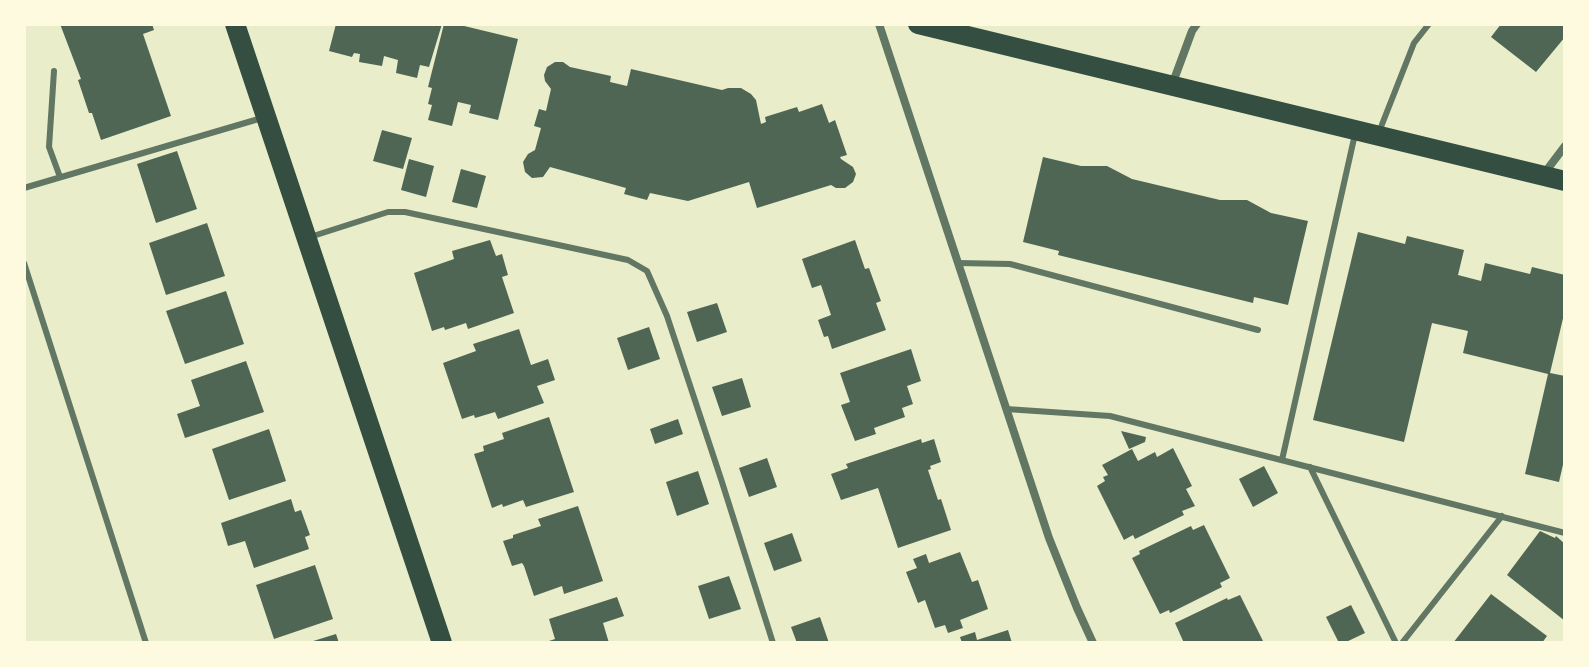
<!DOCTYPE html>
<style>
body{margin:0}
#map{position:relative;width:1589px;height:667px;overflow:hidden;background:#e9edc9;font-family:Rubik,sans-serif}
canvas{display:block}
.frame{position:absolute;inset:0;border:26px solid #fefae0;pointer-events:none}
</style>
<div id="map">
<canvas width="1589" height="667"></canvas>
<div class="frame"></div>
</div>
<script>
const context = document.querySelector('canvas').getContext('2d');
context.lineJoin = 'round';
function fillPath(path, color) {
  context.fillStyle = color;
  context.fill(path, 'evenodd');
}
function shape(rows) {
  const path = new Path2D();
  for (const r of rows) {
    path.moveTo(r[0], r[1]);
    for (let i = 2; i < r.length; i += 2) path.lineTo(r[i], r[i + 1]);
  }
  return path;
}
function strokePath(path, color, width, dash) {
  context.strokeStyle = color;
  context.lineWidth = width;
  context.lineCap = dash ? 'butt' : 'round';
  context.setLineDash(dash || []);
  context.stroke(path);
}
fillPath(shape([
 [60,24,152,24,154,30,143,34,171,116,101,140,92,113,89,113,78,80,81,79],
 [336,24,442,24,429,67,420,65,417,78,396,73,398,60,384,56,382,66,359,62,360,54,354,53,352,57,329,51],
 [444,24,456,24,518,39,498,120,469,113,471,105,458,102,452,126,428,120,432,105,428,104,432,88,428,87],
 [1501,24,1565,24,1565,37,1536,72,1491,37],
 [555,62,563,62,570,67,611,76,610,82,627,86,631,69,722,90,728,88,741,88,751,94,756,100,761,124,766,122,765,117,797,107,799,112,822,104,829,123,835,120,847,155,840,157,841,159,853,167,856,174,853,182,845,188,836,188,831,185,757,208,749,182,688,201,650,193,647,200,624,194,626,188,550,167,543,177,532,178,525,172,523,162,528,154,535,150,541,128,534,126,539,109,546,111,551,89,545,81,544,75,547,67],
 [382,130,412,138,403,169,373,161],
 [177,151,197,209,156,223,137,164],
 [1043,157,1081,166,1107,166,1132,179,1220,200,1247,200,1271,213,1308,221,1288,305,1254,297,1253,303,1058,255,1059,251,1023,242],
 [409,159,434,166,426,197,401,190],
 [461,169,486,176,477,208,452,202],
 [207,223,225,276,166,295,149,243],
 [1358,232,1405,244,1407,236,1464,250,1458,275,1481,281,1485,263,1530,274,1532,267,1565,275,1565,310,1550,373,1565,376,1565,456,1559,482,1525,474,1548,374,1463,353,1468,331,1432,323,1404,442,1313,420],
 [490,240,496,256,502,254,508,275,502,277,514,313,468,329,466,323,445,330,444,327,432,331,414,273,454,259,452,251],
 [855,240,865,269,869,268,881,301,876,303,886,330,832,349,828,336,824,337,818,320,831,315,821,285,812,288,802,259],
 [226,291,244,344,185,364,166,311],
 [717,303,727,332,697,342,687,312],
 [649,327,660,359,628,370,617,338],
 [519,329,531,365,548,359,555,380,537,386,544,403,498,419,495,412,475,418,474,415,462,419,443,363,476,351,473,344],
 [911,349,921,381,907,386,913,404,902,408,905,417,874,428,876,434,855,441,841,405,850,402,840,373],
 [246,361,264,412,185,438,177,414,200,406,191,380],
 [742,378,751,407,722,416,712,387],
 [549,417,574,492,526,507,523,500,503,507,502,504,492,508,474,454,484,451,483,446,504,439,502,433],
 [678,419,683,434,655,444,650,429],
 [269,429,286,481,229,500,212,449],
 [1121,431,1146,437,1145,442,1129,449],
 [921,439,922,443,934,439,941,462,930,466,931,469,928,470,938,500,941,499,951,530,898,548,878,488,841,500,831,474,848,468,846,464],
 [1173,448,1192,486,1186,489,1195,506,1182,511,1184,515,1135,539,1133,535,1124,540,1097,486,1105,481,1103,477,1108,475,1102,465,1132,449,1138,461,1155,452,1157,457],
 [767,458,777,487,749,497,739,468],
 [1264,466,1278,493,1253,507,1239,479],
 [698,471,709,504,677,516,666,482],
 [291,499,295,512,301,510,310,535,305,537,309,549,254,568,245,541,228,546,221,523],
 [578,506,603,581,564,594,562,586,534,596,524,566,522,563,512,566,503,541,513,538,513,535,541,526,538,519],
 [1204,525,1230,578,1220,583,1222,587,1170,613,1169,610,1160,614,1132,558,1140,554,1139,551,1191,526,1193,530],
 [1540,531,1555,538,1556,536,1565,544,1565,621,1507,575],
 [792,533,802,561,774,571,764,543],
 [960,552,972,582,978,580,988,609,960,620,963,628,948,633,945,625,935,628,925,600,918,603,906,572,917,568,913,559,926,554,929,563],
 [315,565,333,619,274,639,256,585],
 [729,576,741,609,709,619,698,586],
 [1491,594,1547,636,1542,643,1453,643],
 [1240,595,1264,643,1184,643,1175,623,1227,598,1228,600],
 [617,597,624,616,603,623,609,643,550,643,549,641,555,639,549,619],
 [1351,605,1365,633,1344,643,1339,643,1326,617],
 [820,617,829,643,797,643,791,627],
 [1008,630,1012,643,962,643,960,637,975,632,977,640],
 [336,634,339,643,310,643,310,642]
]), '#4f6655');
strokePath(shape([
 [54,71,49,147,60,177],
 [1379,132,1414,43,1429,24],
 [24,188,262,118],
 [310,237,388,212,405,212,628,260,647,271,667,316,721,479,773,643],
 [24,263,146,643],
 [958,263,1010,264,1258,330],
 [1006,409,1110,416,1565,533],
 [1282,460,1355,134],
 [1310,467,1396,643],
 [1402,643,1502,516]
]), '#617663', 6);
strokePath(shape([
 [879,24,1049,538,1077,608,1093,643],
 [1172,85,1192,31,1197,24],
 [1543,175,1565,146]
]), '#617663', 8);
strokePath(shape([
 [235,24,442,643],
 [918,24,1565,181]
]), '#344e41', 20);
</script>
